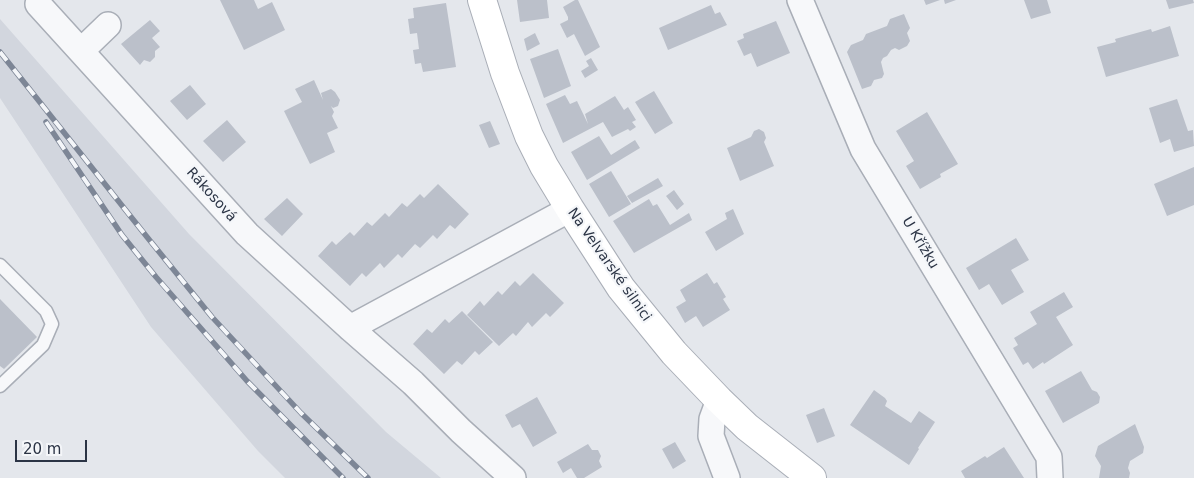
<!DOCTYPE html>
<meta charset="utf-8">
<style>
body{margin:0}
#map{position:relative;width:1194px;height:478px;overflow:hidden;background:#e4e7ec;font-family:"DejaVu Sans",sans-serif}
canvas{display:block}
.scale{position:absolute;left:15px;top:440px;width:72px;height:22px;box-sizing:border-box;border:2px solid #2b3445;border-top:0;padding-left:6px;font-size:15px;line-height:18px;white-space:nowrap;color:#2b3445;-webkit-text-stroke:4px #f4f6f9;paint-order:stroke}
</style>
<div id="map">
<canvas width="1194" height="478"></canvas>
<div class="scale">20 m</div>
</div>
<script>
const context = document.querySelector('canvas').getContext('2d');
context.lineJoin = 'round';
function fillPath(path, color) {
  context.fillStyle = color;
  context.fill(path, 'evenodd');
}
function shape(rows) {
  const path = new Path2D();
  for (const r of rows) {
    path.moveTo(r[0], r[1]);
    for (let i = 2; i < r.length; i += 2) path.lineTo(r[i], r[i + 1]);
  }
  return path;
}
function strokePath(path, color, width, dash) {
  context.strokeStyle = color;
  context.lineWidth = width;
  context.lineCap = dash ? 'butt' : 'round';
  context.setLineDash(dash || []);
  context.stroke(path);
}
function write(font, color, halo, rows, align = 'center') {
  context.font = font + ' "DejaVu Sans",sans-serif';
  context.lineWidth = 4.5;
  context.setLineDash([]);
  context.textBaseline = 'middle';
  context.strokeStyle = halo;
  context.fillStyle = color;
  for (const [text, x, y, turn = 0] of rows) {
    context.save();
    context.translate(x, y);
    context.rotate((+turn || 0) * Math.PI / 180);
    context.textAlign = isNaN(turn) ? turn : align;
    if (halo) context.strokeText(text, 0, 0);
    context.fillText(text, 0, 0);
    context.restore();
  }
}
fillPath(shape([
 [0,19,189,234,386,432,441,478,285,478,258,451,151,327,0,98]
]), '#d2d6de');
fillPath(shape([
 [220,0,254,0,258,9,272,2,285,30,244,50],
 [517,0,547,0,549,18,520,22],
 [575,0,578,0,600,47,585,56,574,34,567,38,560,24,568,20,568,17,563,7],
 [924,0,940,0,926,5],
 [944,0,956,0,945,4],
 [1024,0,1047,0,1051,13,1031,19],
 [1166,0,1193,0,1194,3,1169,9],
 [446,3,456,67,423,72,421,63,415,64,413,50,419,49,417,33,410,34,408,19,414,18,413,8],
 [711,5,715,14,720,12,727,25,668,50,659,28],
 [904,14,910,28,907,33,910,41,907,46,899,50,895,48,891,50,887,56,883,58,881,62,884,74,882,78,874,80,871,86,862,89,847,52,851,45,863,40,866,34,887,26,890,19],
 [150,20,160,31,152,38,160,47,155,51,155,57,150,62,144,60,140,65,121,44],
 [776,21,790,53,757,67,751,53,744,56,737,41,744,38,743,34],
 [1170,26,1179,56,1106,77,1097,47,1116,42,1115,39,1151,29,1152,32],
 [535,33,540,44,527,51,524,39],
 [558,49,571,86,544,98,530,59],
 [591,58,598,70,585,78,581,71,589,66,586,61],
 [314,80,323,100,321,93,331,89,335,92,340,100,338,106,333,108,331,106,334,112,332,116,338,128,327,133,335,152,310,164,284,111,302,102,295,89],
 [190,85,206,104,187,120,170,101],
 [654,91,673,123,655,134,635,102],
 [565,95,570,104,577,101,588,124,585,114,615,96,624,110,628,107,636,120,632,122,636,127,630,131,628,129,612,137,603,122,563,143,546,104],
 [1177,99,1188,131,1193,130,1194,146,1174,152,1170,139,1160,143,1149,108],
 [927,112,958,164,940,174,941,177,920,189,906,166,914,161,896,131],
 [227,120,246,142,223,162,203,141],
 [490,121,500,144,489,148,479,125],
 [759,129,764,132,766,138,764,142,774,166,740,181,727,148,751,137,754,131],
 [599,136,611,155,635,140,640,148,587,180,571,152],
 [1194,167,1194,205,1167,216,1154,184],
 [611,171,631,204,609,217,589,184],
 [658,178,663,186,632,203,627,196],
 [438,184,469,214,455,229,450,225,437,239,433,235,420,248,415,244,402,258,398,254,384,268,380,263,366,277,362,273,350,286,318,256,332,241,336,245,350,232,354,236,367,222,372,226,385,213,389,217,402,203,407,207,420,194,424,198],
 [674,190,684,204,677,210,666,196],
 [287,198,303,214,282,236,264,219],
 [649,199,653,206,657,204,670,225,689,213,692,220,634,253,613,221],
 [733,209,744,234,716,251,705,232,727,219,725,213],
 [1016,238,1029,260,1011,270,1024,292,1002,305,989,284,979,290,966,268],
 [533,273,564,303,550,317,546,313,532,327,528,322,516,336,513,333,499,346,467,315,480,301,484,306,498,291,502,295,515,281,520,286],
 [707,273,714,284,717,282,726,297,723,299,730,310,703,327,696,316,685,323,676,307,686,301,680,290],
 [1064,292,1073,307,1056,317,1073,345,1044,364,1043,362,1033,369,1028,362,1023,365,1013,348,1018,345,1014,338,1037,324,1030,312],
 [0,299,37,337,4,369,0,366],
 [462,311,493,342,479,355,475,351,462,365,457,361,444,374,413,344,427,329,432,333,445,319,449,323],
 [1081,371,1092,390,1097,392,1100,397,1099,403,1063,423,1045,391],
 [874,390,885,398,887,401,885,406,911,423,919,411,935,422,918,448,919,449,909,465,850,425],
 [537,397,557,433,533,447,520,424,512,428,505,415],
 [824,408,835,436,817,443,806,415],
 [1135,424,1144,447,1143,453,1130,461,1128,468,1130,473,1129,478,1099,478,1101,466,1095,456,1098,446],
 [675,442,686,461,673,469,662,449],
 [588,444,592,450,598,450,601,456,599,461,602,467,584,478,577,478,571,468,563,473,557,462],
 [1004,447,1024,478,965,478,961,471,985,456,987,458]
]), '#bbc0ca');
const lane = shape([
 [0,265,46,311,52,324,43,345,0,386]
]);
const street = shape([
 [800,0,863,149,1049,457,1050,478],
 [38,4,247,234,350,328,413,383,461,431,513,478],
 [81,51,108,25],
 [350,328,570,209],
 [719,400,712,419,711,436,727,478]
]);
const secondary = shape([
 [482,0,505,73,529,136,544,166,570,209,621,288,674,353,719,400,747,427,812,478]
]);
strokePath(lane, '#a9aeb7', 15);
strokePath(street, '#a9aeb7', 28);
strokePath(secondary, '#a9aeb7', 30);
strokePath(lane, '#f7f8fa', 12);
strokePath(street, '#f7f8fa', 25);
strokePath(secondary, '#fff', 28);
const rail = shape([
 [0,52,147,237,212,317,301,413,368,478],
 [46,122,122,235,156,277,247,381,343,478]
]);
strokePath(rail, '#7d8696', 5.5);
strokePath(rail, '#f4f6f9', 4, [11]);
write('14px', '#2b3445', '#f4f6f9', [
 ["Rákosová",211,195,48],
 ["U Křížku",920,243,59],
 ["Na Velvarské silnici",609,265,55]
]);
</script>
